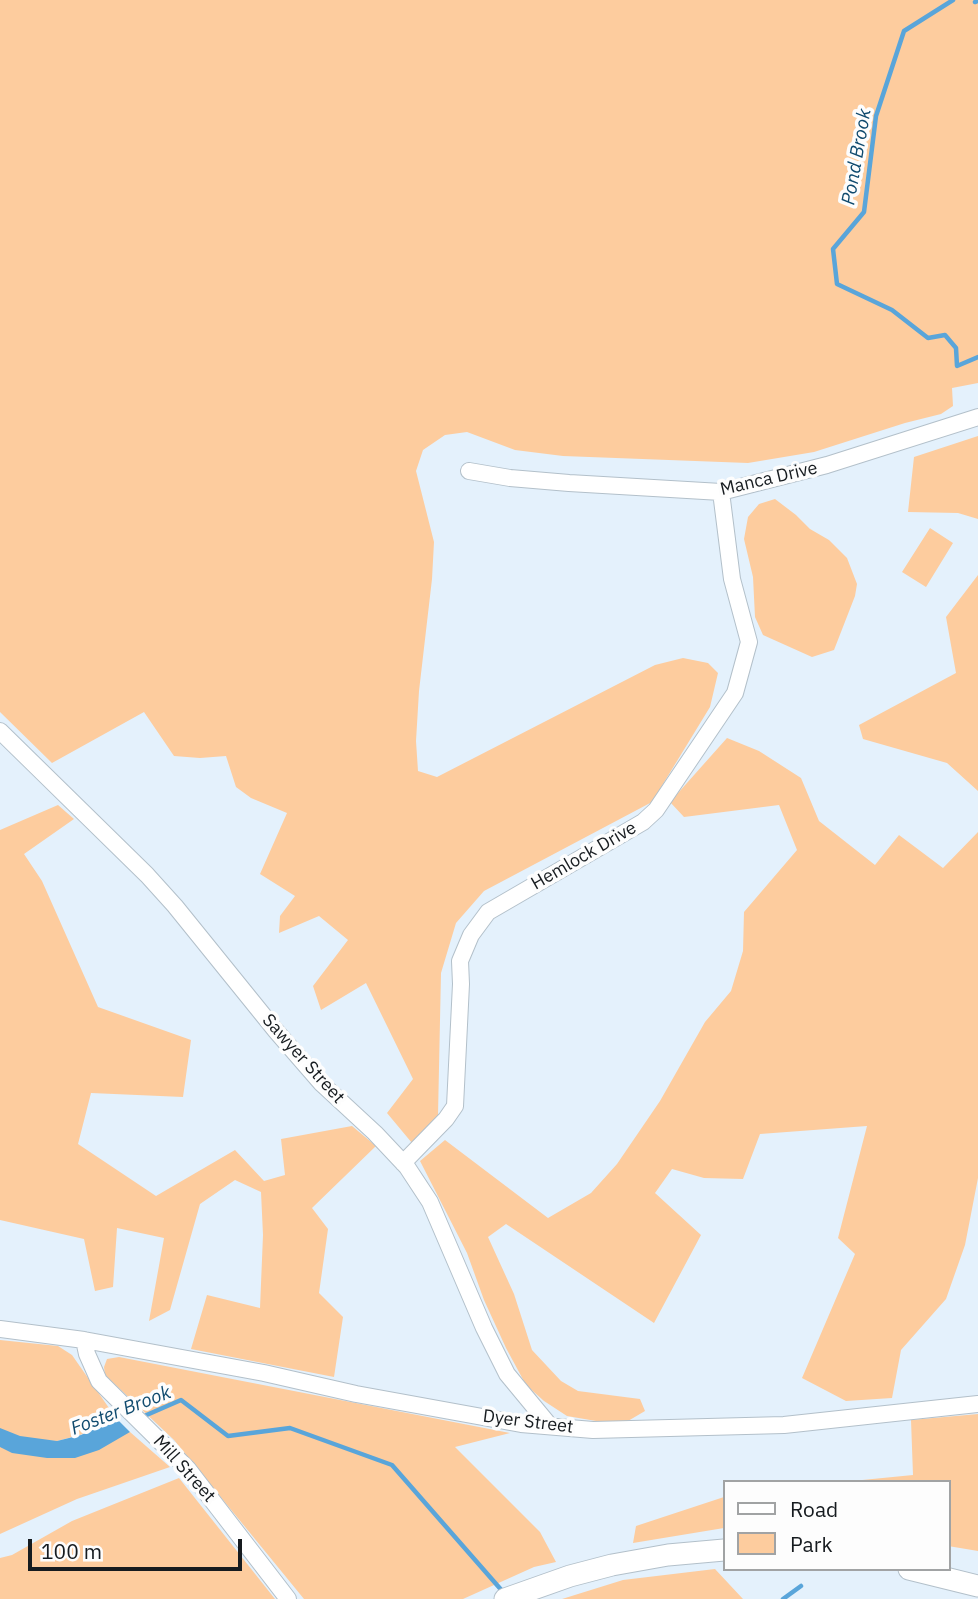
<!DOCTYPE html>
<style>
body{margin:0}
#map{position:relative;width:978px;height:1599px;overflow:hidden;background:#e4f1fc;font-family:"IBM Plex Sans",sans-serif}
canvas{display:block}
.legend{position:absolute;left:723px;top:1480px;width:228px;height:91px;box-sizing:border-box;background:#fdfdfd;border:2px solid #a1a3a4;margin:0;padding:9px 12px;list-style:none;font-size:21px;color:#161b1f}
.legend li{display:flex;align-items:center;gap:14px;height:35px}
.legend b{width:35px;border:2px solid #a1a3a4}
.scale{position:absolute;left:28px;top:1539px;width:214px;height:32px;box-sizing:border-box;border:4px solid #161b1f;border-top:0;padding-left:9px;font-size:21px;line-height:24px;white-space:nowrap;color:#161b1f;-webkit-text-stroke:5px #fdfdfd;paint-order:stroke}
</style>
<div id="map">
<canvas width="978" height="1599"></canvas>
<ul class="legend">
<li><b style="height:9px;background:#fff"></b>Road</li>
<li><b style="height:19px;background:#fdcc9e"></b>Park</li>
</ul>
<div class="scale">100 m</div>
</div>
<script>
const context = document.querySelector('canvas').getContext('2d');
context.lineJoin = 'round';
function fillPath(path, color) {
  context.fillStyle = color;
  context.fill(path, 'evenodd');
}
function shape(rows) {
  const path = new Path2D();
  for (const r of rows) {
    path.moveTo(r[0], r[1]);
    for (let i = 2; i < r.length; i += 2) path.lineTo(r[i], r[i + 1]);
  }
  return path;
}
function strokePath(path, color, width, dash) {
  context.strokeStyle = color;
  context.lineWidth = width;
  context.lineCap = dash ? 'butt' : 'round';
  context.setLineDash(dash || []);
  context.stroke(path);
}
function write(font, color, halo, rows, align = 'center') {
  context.font = font + ' "IBM Plex Sans",sans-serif';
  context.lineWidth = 7;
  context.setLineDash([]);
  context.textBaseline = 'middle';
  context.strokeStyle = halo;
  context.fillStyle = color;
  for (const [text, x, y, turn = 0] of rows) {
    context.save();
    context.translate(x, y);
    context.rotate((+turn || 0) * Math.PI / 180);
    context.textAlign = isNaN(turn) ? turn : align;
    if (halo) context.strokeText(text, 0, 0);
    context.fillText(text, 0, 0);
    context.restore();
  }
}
fillPath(shape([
 [0,0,978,0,978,383,952,388,953,406,941,414,905,423,814,452,748,463,563,456,515,450,467,432,445,435,423,450,416,471,434,542,432,579,419,691,416,741,418,771,437,777,655,665,683,658,708,663,718,673,710,707,652,802,484,891,456,923,441,973,438,1115,412,1143,387,1113,413,1079,366,983,321,1010,313,986,348,940,319,916,279,933,280,916,295,896,260,874,287,813,251,798,236,787,226,756,200,758,174,756,144,712,52,763,0,712],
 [978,436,978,519,958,513,908,512,914,457],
 [775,499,796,515,810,529,829,540,847,558,857,584,855,596,834,650,812,657,763,635,755,617,753,577,744,539,748,517,759,504],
 [930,528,953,543,926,587,902,572],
 [978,575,978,791,947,763,863,739,859,725,956,673,946,617],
 [727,738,759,751,801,778,819,821,875,865,899,835,943,868,978,832,978,1178,965,1245,946,1299,901,1350,892,1398,846,1401,802,1378,855,1254,838,1238,867,1126,760,1134,743,1179,704,1178,672,1169,655,1193,701,1235,654,1323,506,1224,488,1237,514,1294,532,1350,561,1381,578,1391,640,1399,645,1411,628,1421,596,1421,567,1416,544,1401,526,1385,506,1348,484,1300,467,1253,420,1161,445,1140,548,1218,591,1193,617,1164,660,1101,705,1022,731,991,743,951,744,912,797,850,779,805,684,817,670,802],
 [58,805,74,819,24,854,42,881,98,1007,191,1040,183,1097,91,1093,78,1144,156,1196,235,1150,264,1181,285,1175,281,1139,352,1126,376,1146,312,1208,328,1229,319,1293,343,1317,334,1377,191,1349,207,1295,260,1308,263,1235,261,1192,235,1180,200,1204,170,1310,149,1321,164,1238,117,1228,113,1287,95,1291,84,1239,0,1220,0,830],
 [0,1340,58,1346,72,1355,116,1418,80,1435,57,1441,37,1440,54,1448,130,1432,170,1467,77,1499,0,1534],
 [119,1357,510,1433,455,1447,540,1532,556,1562,534,1567,463,1599,304,1599,174,1440,105,1375,104,1367,107,1359],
 [978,1414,978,1551,948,1546,948,1482,842,1482,913,1475,911,1420],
 [179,1478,275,1599,0,1599,0,1558,12,1555,72,1521],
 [724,1497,724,1528,633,1543,636,1526],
 [715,1569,743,1599,562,1599,623,1580]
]), '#fdcc9e');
fillPath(shape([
 [116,1418,130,1432,99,1450,75,1458,47,1458,12,1453,0,1447,0,1428,20,1436,57,1441,81,1435]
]), '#59a5da');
strokePath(shape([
 [953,0,904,31,876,116,864,212,833,249,837,284,892,310,928,338,945,335,956,348,957,366,978,357],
 [975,2,978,1],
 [142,1417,181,1400,228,1436,290,1428,392,1465,504,1593],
 [783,1599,801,1586]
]), '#59a5da', 4.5);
const street = shape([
 [469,471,510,478,569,483,721,492,827,465,978,417],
 [0,731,147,875,175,906,276,1031,322,1084,375,1133,407,1167,430,1202,484,1328,507,1374,550,1426],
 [403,1163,446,1119,455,1106,461,984,460,961,471,935,488,912,643,822,656,810,735,693,749,642,732,579,721,492],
 [0,1329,84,1340,264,1373,356,1394,521,1424,593,1430,784,1425,978,1404],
 [84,1340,87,1354,99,1381,188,1469,288,1599]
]);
const secondary = shape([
 [909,1569,978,1586],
 [505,1599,570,1576,612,1565,668,1555,724,1550]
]);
strokePath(street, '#b3c0ca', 18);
strokePath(secondary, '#b3c0ca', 23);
strokePath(street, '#fff', 16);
strokePath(secondary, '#fff', 21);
write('18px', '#161b1f', '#fdfdfd', [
 ["Manca Drive",769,479,-13],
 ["Hemlock Drive",584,856,-30],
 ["Sawyer Street",303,1059,48],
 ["Dyer Street",528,1422,7],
 ["Mill Street",184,1469,48]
]);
write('italic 19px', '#0f4a6e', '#fdfdfd', [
 ["Pond Brook",857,157,-80],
 ["Foster Brook",121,1411,-21]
]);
</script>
